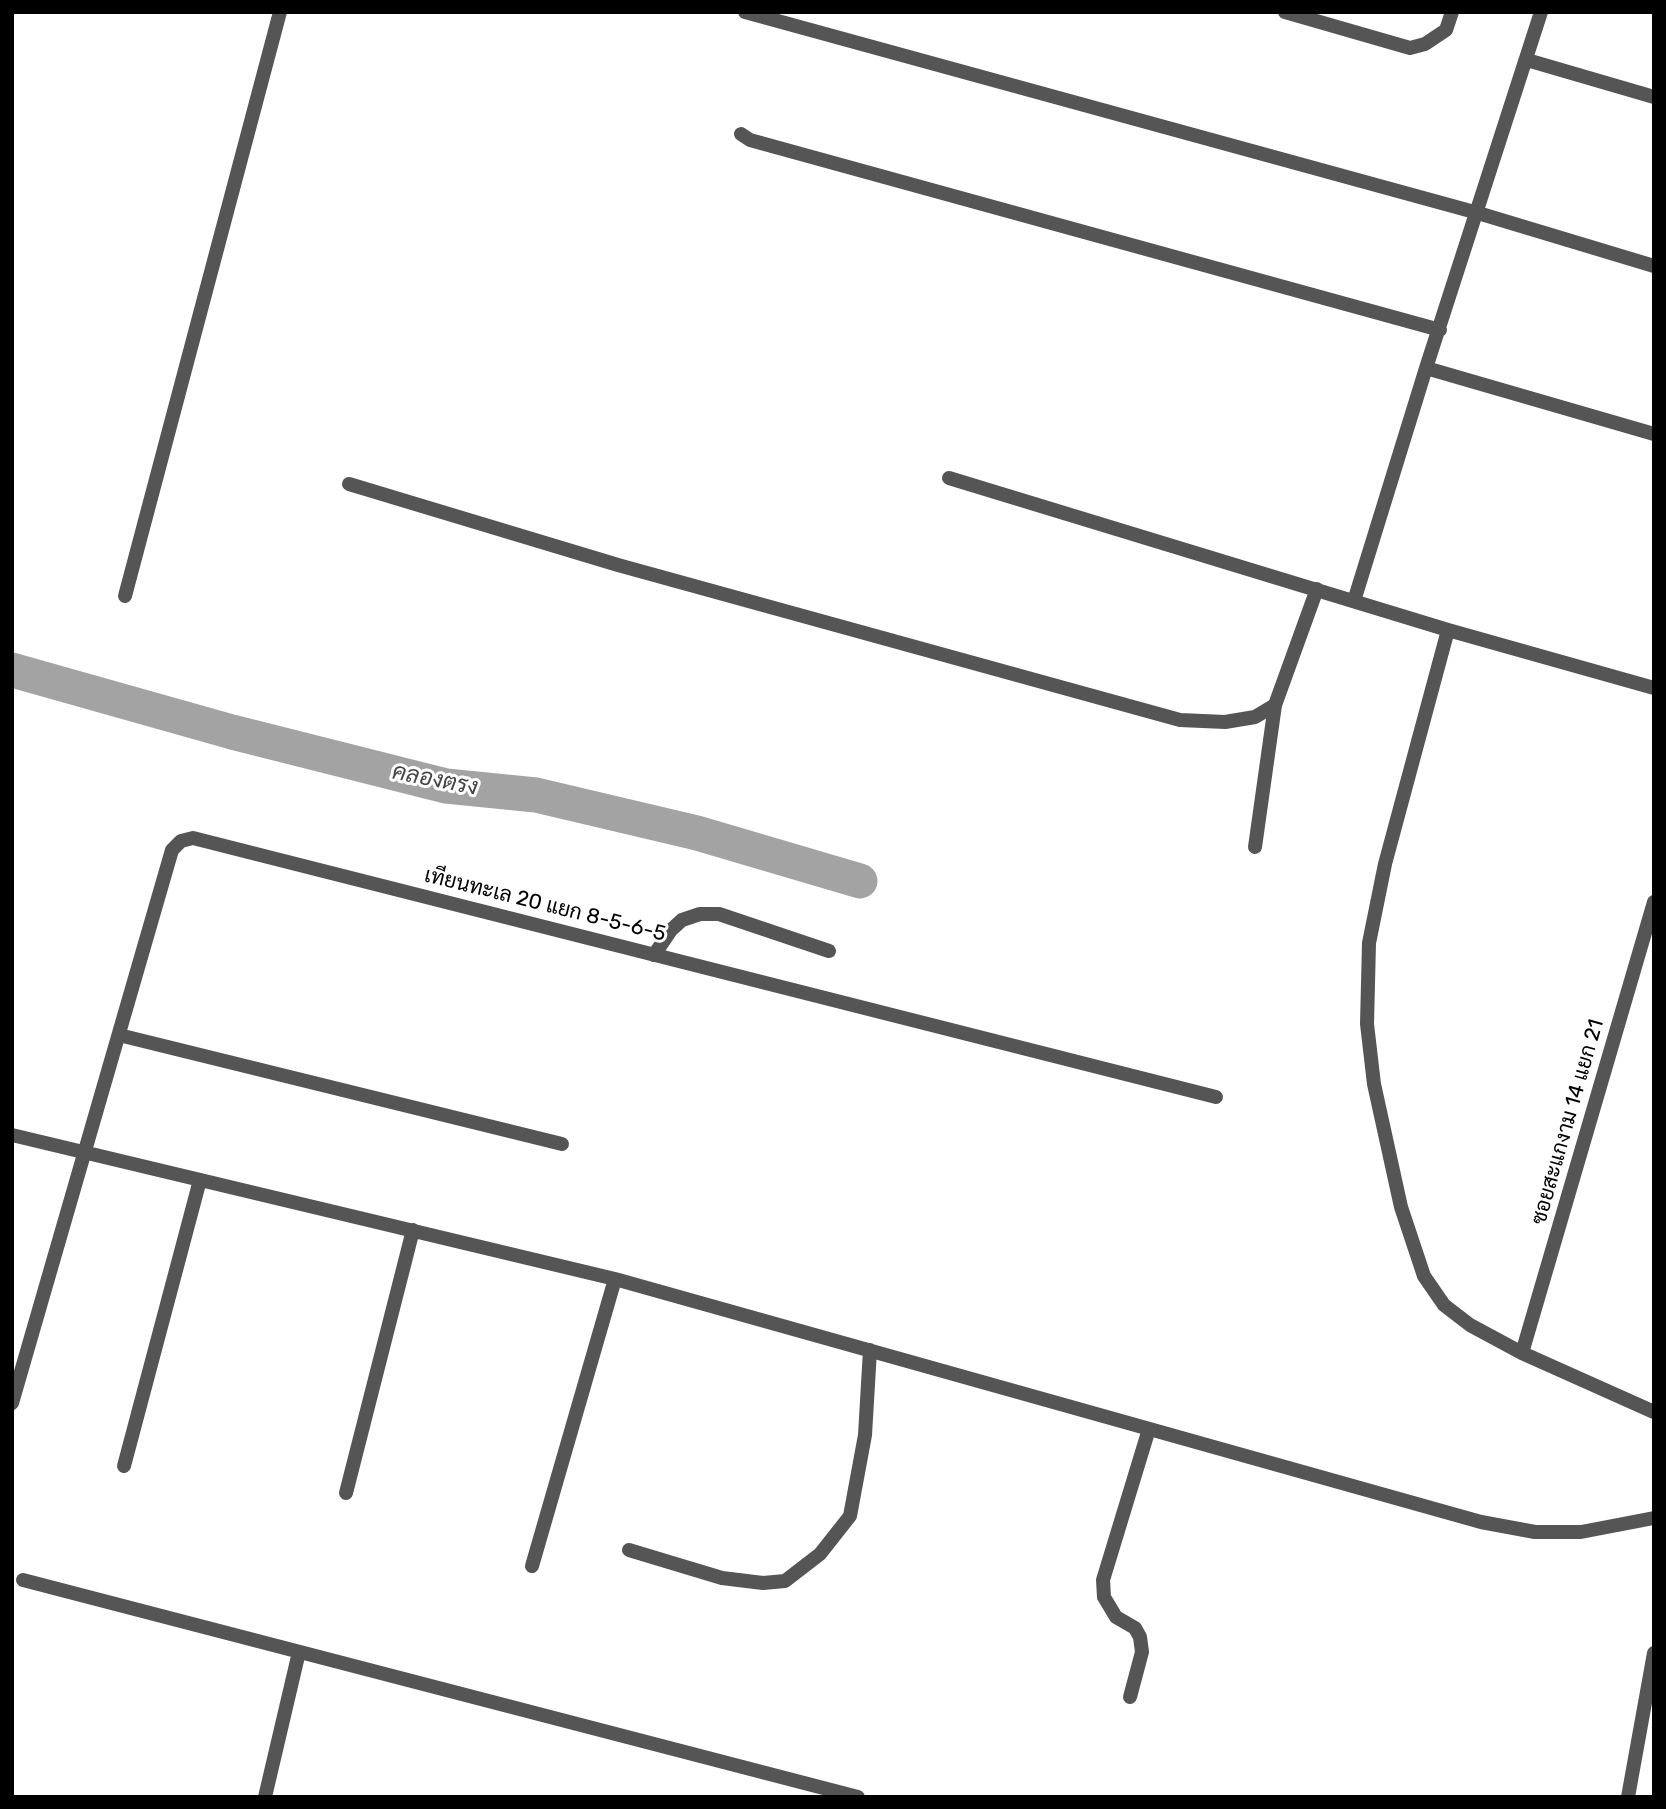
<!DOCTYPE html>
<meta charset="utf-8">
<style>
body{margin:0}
#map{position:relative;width:1666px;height:1809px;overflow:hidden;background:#fff;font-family:Rubik,sans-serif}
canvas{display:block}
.frame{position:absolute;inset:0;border:14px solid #000;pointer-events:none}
</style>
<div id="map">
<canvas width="1666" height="1809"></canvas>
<div class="frame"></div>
</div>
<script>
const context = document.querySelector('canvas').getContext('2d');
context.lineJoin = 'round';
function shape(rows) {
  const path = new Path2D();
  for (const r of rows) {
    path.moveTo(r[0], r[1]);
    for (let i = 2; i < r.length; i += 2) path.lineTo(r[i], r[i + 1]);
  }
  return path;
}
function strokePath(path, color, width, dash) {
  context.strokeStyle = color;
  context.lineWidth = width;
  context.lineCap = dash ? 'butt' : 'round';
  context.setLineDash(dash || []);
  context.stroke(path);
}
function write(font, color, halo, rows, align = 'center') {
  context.font = font + ' Rubik,Sarabun,sans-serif';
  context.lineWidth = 6;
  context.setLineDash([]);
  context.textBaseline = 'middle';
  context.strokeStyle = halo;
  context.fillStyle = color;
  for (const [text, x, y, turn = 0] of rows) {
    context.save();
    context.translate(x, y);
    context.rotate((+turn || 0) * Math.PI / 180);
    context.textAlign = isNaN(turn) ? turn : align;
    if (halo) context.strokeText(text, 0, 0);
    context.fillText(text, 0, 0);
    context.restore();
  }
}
strokePath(shape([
 [12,670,232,732,446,786,536,795,697,833,860,881]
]), '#a3a3a3', 35);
strokePath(shape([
 [1285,12,1410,48,1425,44,1446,30,1452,12],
 [1255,847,1275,705],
 [654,955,671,930,682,920,700,914,719,914,829,951],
 [124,1466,200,1180]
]), '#555', 14);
strokePath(shape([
 [745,12,1478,213,1654,266],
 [1527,60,1654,97],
 [741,134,750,140,1440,330],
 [1426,368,1654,434],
 [949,478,1448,630,1654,688],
 [349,484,618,565,1180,720,1225,722,1255,717,1275,705,1317,589],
 [125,596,280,12],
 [1354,601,1426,368,1541,12],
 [1448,630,1385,864,1369,943,1367,1024,1374,1084,1401,1207,1424,1276,1444,1305,1470,1325,1522,1353,1654,1412],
 [119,1035,562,1144],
 [12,1135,615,1279,1481,1522,1535,1532,1581,1532,1654,1518],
 [1522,1353,1654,902],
 [12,1403,172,850,181,841,193,838,1216,1097],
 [346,1493,413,1230],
 [629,1550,722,1578,763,1583,785,1581,820,1554,850,1516,865,1435,870,1350],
 [532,1566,615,1279],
 [23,1580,858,1797],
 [1130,1697,1142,1652,1140,1637,1135,1628,1116,1617,1104,1597,1103,1580,1149,1429],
 [265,1797,299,1652],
 [1628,1797,1654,1653]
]), '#555', 14);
write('21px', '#000', '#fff', [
 ["เทียนทะเล 20 แยก 8-5-6-5",545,905,14],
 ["ซอยสะแกงาม 14 แยก 21",1568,1122,-74]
]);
write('italic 23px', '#444', '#fff', [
 ["คลองตรง",435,780,11]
]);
</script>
